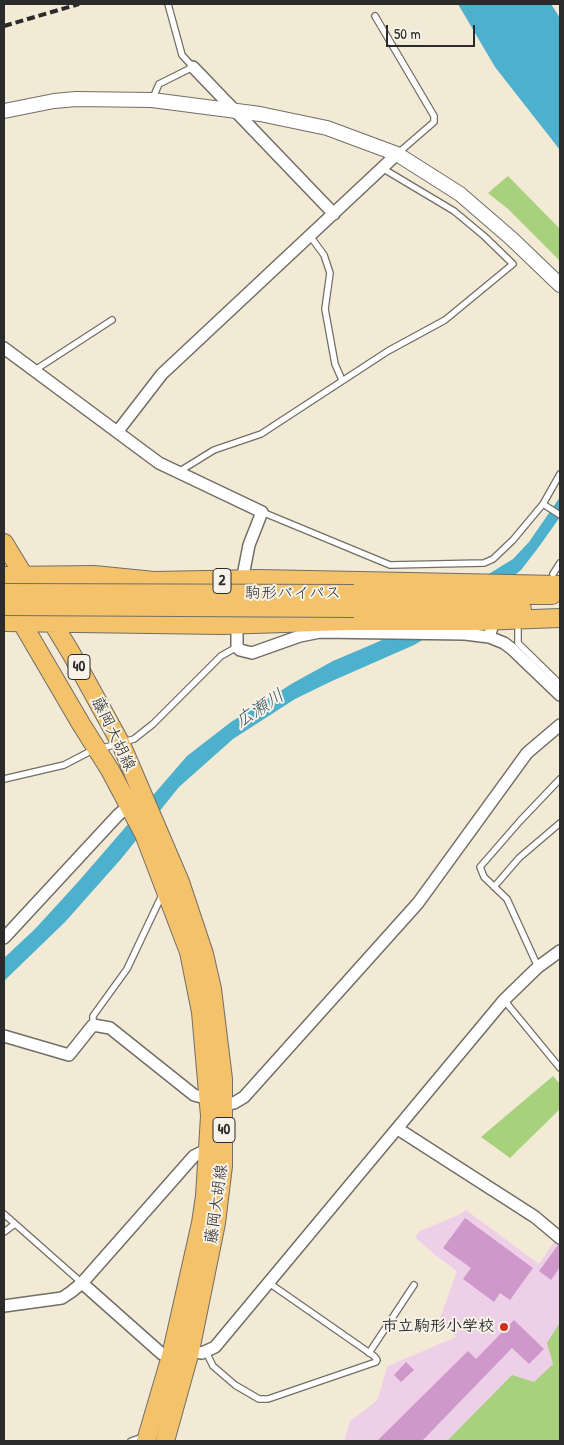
<!DOCTYPE html>
<meta charset="utf-8">
<style>
body{margin:0}
#map{position:relative;width:564px;height:1445px;overflow:hidden;background:#f3ead5;font-family:"Patrick Hand",sans-serif}
canvas{display:block}
.frame{position:absolute;inset:0;border:5px solid #2b2b2b;pointer-events:none}
.scale{position:absolute;left:386px;top:25px;width:89px;height:22px;box-sizing:border-box;border:2px solid #2b2b2b;border-top:0;padding-left:6px;font-size:15px;line-height:18px;white-space:nowrap;color:#2b2b2b;-webkit-text-stroke:4px #f7f3e8;paint-order:stroke}
</style>
<div id="map">
<canvas width="564" height="1445"></canvas>
<div class="frame"></div>
<div class="scale">50 m</div>
</div>
<script>
const context = document.querySelector('canvas').getContext('2d');
context.lineJoin = 'round';
function fillPath(path, color) {
  context.fillStyle = color;
  context.fill(path, 'evenodd');
}
function shape(rows) {
  const path = new Path2D();
  for (const r of rows) {
    path.moveTo(r[0], r[1]);
    for (let i = 2; i < r.length; i += 2) path.lineTo(r[i], r[i + 1]);
  }
  return path;
}
function strokePath(path, color, width, dash) {
  context.strokeStyle = color;
  context.lineWidth = width;
  context.lineCap = dash ? 'butt' : 'round';
  context.setLineDash(dash || []);
  context.stroke(path);
}
function write(font, color, halo, rows, align = 'center') {
  context.font = font + ' "Patrick Hand","Klee One",sans-serif';
  context.lineWidth = 4;
  context.setLineDash([]);
  context.textBaseline = 'middle';
  context.strokeStyle = halo;
  context.fillStyle = color;
  for (const [text, x, y, turn = 0] of rows) {
    context.save();
    context.translate(x, y);
    context.rotate((+turn || 0) * Math.PI / 180);
    context.textAlign = isNaN(turn) ? turn : align;
    if (halo) context.strokeText(text, 0, 0);
    context.fillText(text, 0, 0);
    context.restore();
  }
}
fillPath(shape([
 [466,1210,539,1264,556,1239,560,1243,560,1441,344,1441,350,1421,373,1404,378,1398,387,1367,390,1365,456,1337,440,1318,457,1271,435,1255,415,1237,420,1231,456,1216]
]), '#edd0e8');
fillPath(shape([
 [508,176,560,229,560,261,508,209,488,193],
 [553,1076,560,1084,560,1109,510,1158,481,1137],
 [560,1322,560,1441,447,1441,512,1375,534,1382,553,1364,547,1343]
]), '#a8d17d');
fillPath(shape([
 [458,4,551,4,560,18,560,150,495,67],
 [560,497,560,517,538,548,521,570,468,613,414,645,332,681,295,699,233,739,179,787,121,859,65,922,4,981,4,958,35,929,78,882,187,756,231,722,293,683,333,661,380,641,513,559,529,542]
]), '#4db0cc');
fillPath(shape([
 [465,1218,533,1268,510,1300,500,1293,494,1302,463,1279,471,1268,443,1248],
 [558,1245,560,1245,560,1267,551,1280,539,1271],
 [514,1320,544,1349,529,1364,512,1348,422,1441,377,1441,468,1351,476,1359],
 [406,1362,414,1370,401,1382,394,1375]
]), '#cf98cb');
const service = shape([
 [375,16,434,116,434,122,397,154],
 [152,100,159,84,193,67,182,55,168,4],
 [310,236,324,255,330,273,325,309,335,364,342,380],
 [35,370,112,320],
 [180,471,214,450,261,434,388,351,445,320,513,264,484,236,454,211,382,168],
 [543,504,560,515],
 [262,512,390,565,484,563,493,559,513,540,543,504,560,474],
 [553,574,560,563],
 [518,630,518,643,560,684],
 [4,779,64,765,89,752,134,739,153,724,221,656,237,647],
 [494,887,519,858,560,823],
 [538,967,507,899,484,877,480,867,520,821,560,779],
 [504,1000,560,1068],
 [93,1025,93,1016,127,969,163,893],
 [4,1214,82,1283],
 [4,1232,15,1224],
 [206,1352,213,1366,235,1385,259,1399,268,1399,376,1362,377,1360,374,1356,269,1283],
 [369,1353,414,1285],
 [131,1441,143,1437]
]);
const minor = shape([
 [193,67,334,214],
 [4,348,159,463,262,512,249,545,241,586],
 [118,431,162,374,397,154],
 [237,619,237,647,240,650,252,653,300,636,320,632,465,634,489,637,494,621],
 [489,637,504,643,512,649,560,695],
 [4,938,118,815,130,805],
 [4,1036,69,1055,93,1025,110,1028,194,1095,209,1099],
 [225,1105,234,1103,244,1097,418,903,527,753,560,725],
 [398,1129,535,1217,560,1238],
 [82,1283,162,1354,171,1356,190,1351,202,1353,215,1347,504,1000,538,967,560,951],
 [4,1306,62,1298,71,1292,82,1283,194,1156,208,1149]
]);
const tertiary = shape([
 [4,111,54,101,76,99,152,100,260,114,327,128,397,154,460,194,512,239,560,285]
]);
const primary = shape([
 [4,543,71,653,121,744,180,882,204,954,212,989,223,1079,223,1166,216,1223,190,1351,165,1441],
 [4,576,94,575,154,581,258,579,560,585],
 [5,594,81,724,110,770,144,834,189,952,201,1012,210,1116,205,1196,201,1223,171,1356,146,1441],
 [354,594,552,595],
 [354,608,522,609],
 [4,622,222,625,349,621,479,621,560,618]
]);
strokePath(service, '#716e66', 8);
strokePath(minor, '#716e66', 14);
strokePath(tertiary, '#716e66', 16);
strokePath(primary, '#716e66', 20);
strokePath(service, '#fff', 5.5);
strokePath(minor, '#fff', 11);
strokePath(tertiary, '#fff', 14);
strokePath(primary, '#f3c26a', 18);
strokePath(shape([
 [4,26,79,4]
]), '#2b2b2b', 4, [8, 4]);
const primaryBridge = shape([
 [4,593,354,594],
 [4,606,354,608]
]);
strokePath(primaryBridge, '#716e66', 20, []);
strokePath(primaryBridge, '#f3c26a', 18);
for (const [x, y, r, color] of [
 [504,1327,5,"#c8321e"]
]) {
  const dot = new Path2D();
  dot.arc(x, y, r, 0, 2 * Math.PI);
  context.fillStyle = color;
  context.fill(dot);
  strokePath(dot, '#f7f3e8', 2);
}
for (const [x, y, w] of [
 [222,581,18],
 [79,667,22],
 [224,1130,22]
]) {
  const box = new Path2D();
  box.roundRect(x - w / 2, y - 12.5, w, 25, 4);
  context.fillStyle = '#f7f3e8';
  context.fill(box);
  strokePath(box, '#2b2b2b', 1);
}
write('bold 15px', '#2b2b2b', null, [
 ["2",222,581],
 ["40",79,667],
 ["40",224,1130]
]);
write('16px', '#2b2b2b', '#f7f3e8', [
 ["駒形バイパス",293,594],
 ["藤岡大胡線",113,734,64],
 ["藤岡大胡線",217,1204,-82]
]);
write('bold 16px', '#2b2b2b', '#f7f3e8', [
 ["市立駒形小学校",494,1327]
], 'right');
write('italic 18px', '#375a63', '#f7f3e8', [
 ["広瀬川",260,709,-33]
]);
</script>
